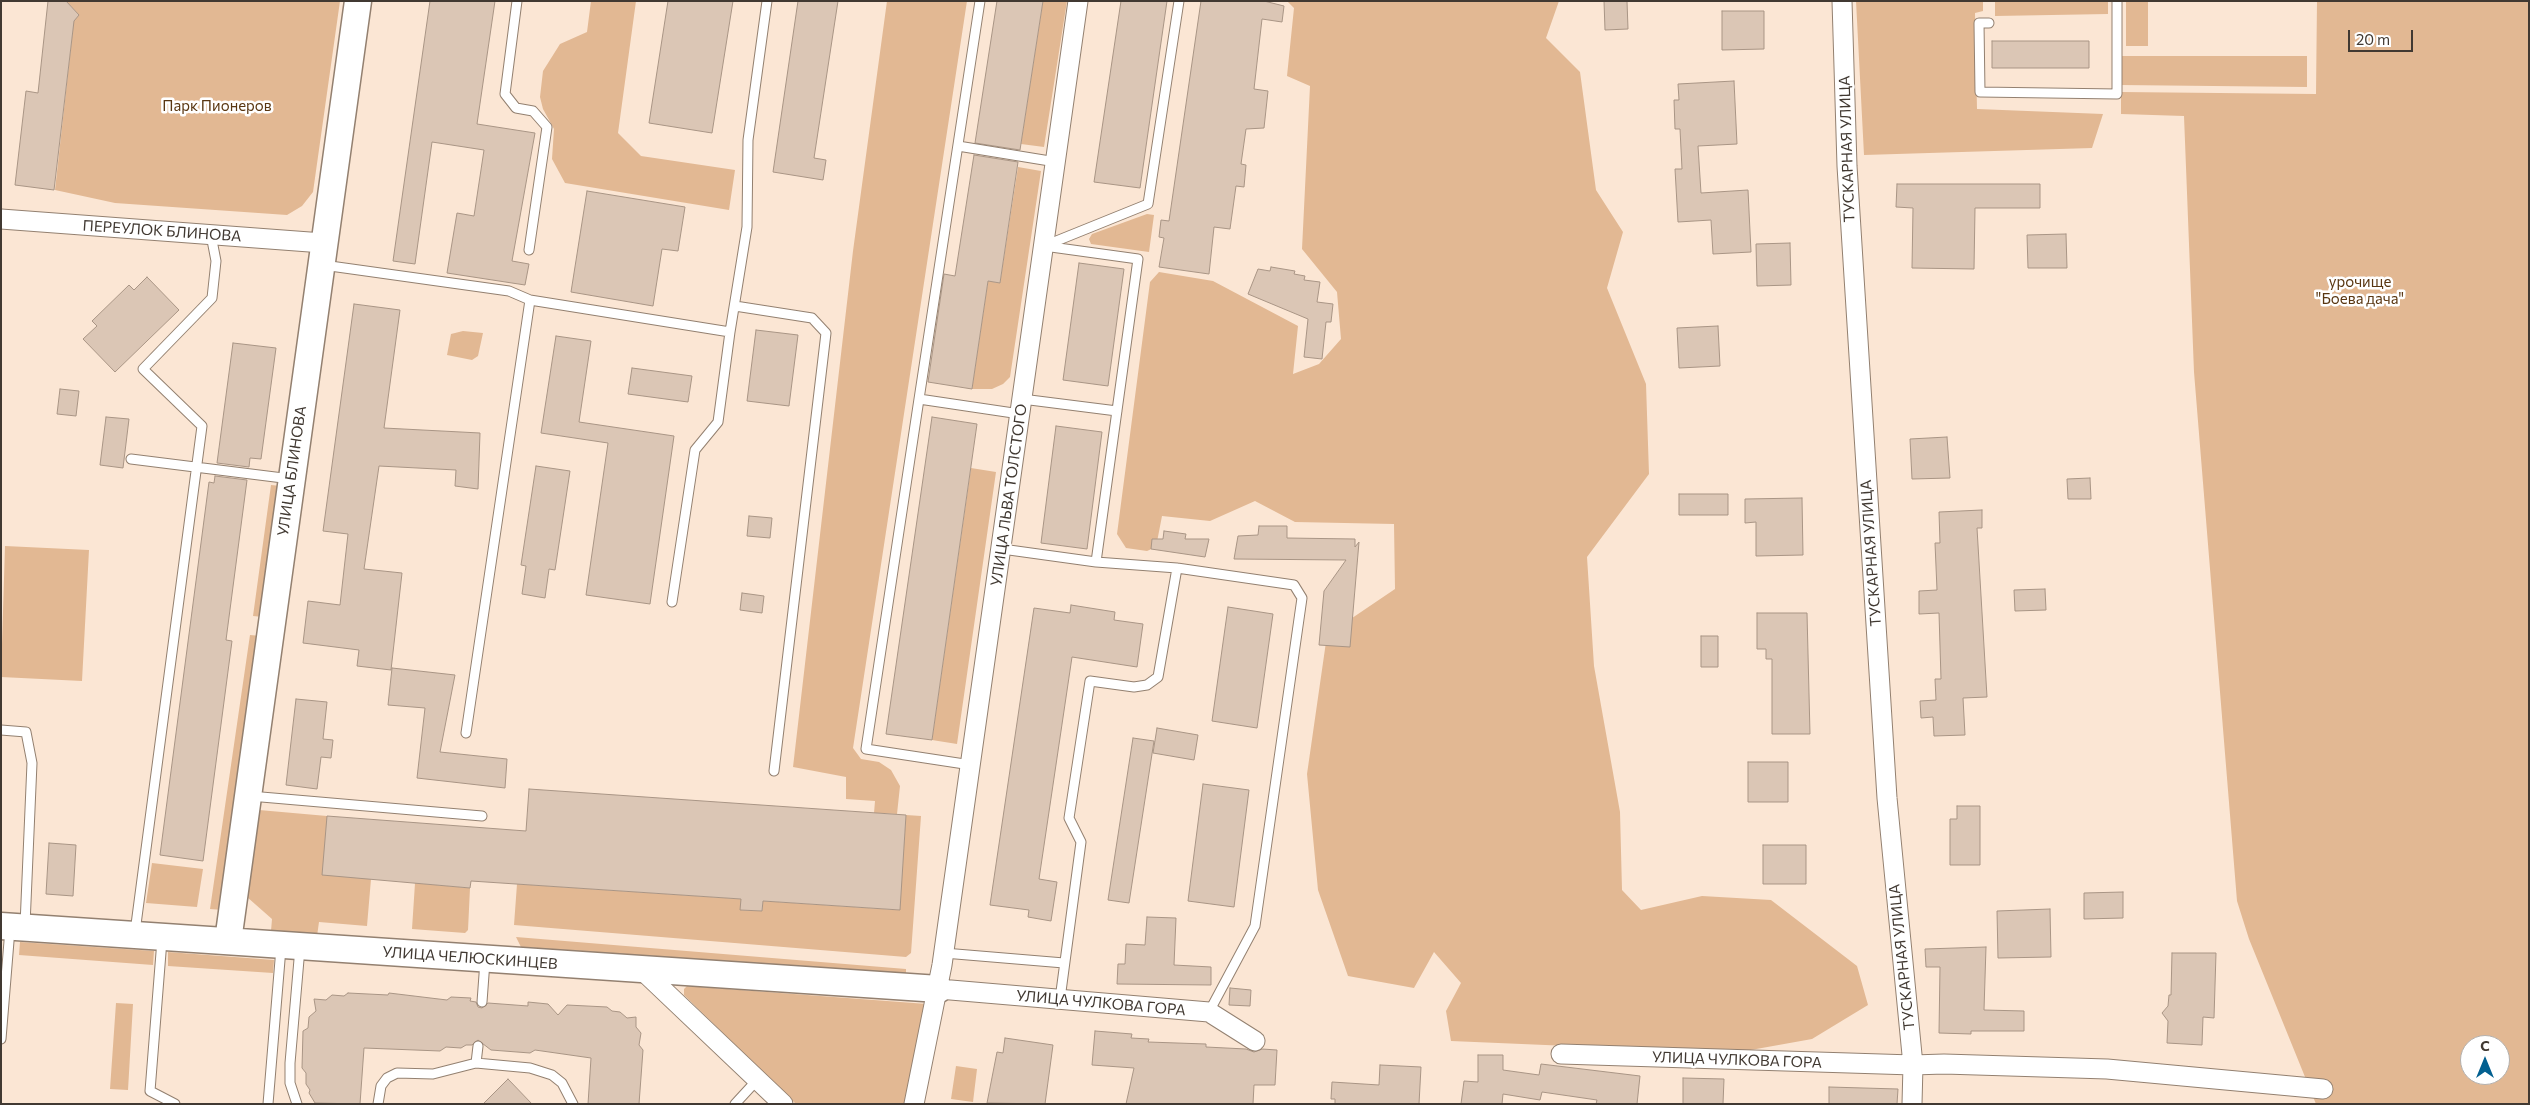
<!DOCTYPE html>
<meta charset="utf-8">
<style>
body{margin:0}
#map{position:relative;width:2530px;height:1105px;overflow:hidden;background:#fbe6d4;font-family:Commissioner,sans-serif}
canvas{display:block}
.frame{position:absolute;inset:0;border:2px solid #413932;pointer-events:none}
.north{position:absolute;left:2460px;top:1035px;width:50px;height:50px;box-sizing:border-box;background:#fff;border:1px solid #b3b0ad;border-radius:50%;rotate:0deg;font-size:14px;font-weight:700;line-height:20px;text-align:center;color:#413932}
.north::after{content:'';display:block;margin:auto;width:18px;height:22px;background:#036090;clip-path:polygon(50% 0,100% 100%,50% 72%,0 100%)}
.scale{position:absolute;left:2348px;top:30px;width:65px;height:22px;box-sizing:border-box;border:2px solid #413932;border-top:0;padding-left:6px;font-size:15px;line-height:18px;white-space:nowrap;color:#413932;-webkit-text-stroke:4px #fff;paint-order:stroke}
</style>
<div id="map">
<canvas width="2530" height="1105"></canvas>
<div class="frame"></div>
<div class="north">С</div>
<div class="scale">20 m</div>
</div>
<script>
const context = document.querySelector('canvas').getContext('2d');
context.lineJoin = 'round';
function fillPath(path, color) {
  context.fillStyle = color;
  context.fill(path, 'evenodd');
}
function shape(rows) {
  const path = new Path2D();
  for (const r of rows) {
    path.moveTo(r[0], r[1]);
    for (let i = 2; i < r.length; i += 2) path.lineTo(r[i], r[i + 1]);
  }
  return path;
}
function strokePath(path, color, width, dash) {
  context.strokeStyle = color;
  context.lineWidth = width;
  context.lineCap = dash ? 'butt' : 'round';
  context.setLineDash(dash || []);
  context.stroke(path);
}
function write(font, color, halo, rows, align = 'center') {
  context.font = font + ' Commissioner,sans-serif';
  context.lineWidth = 5;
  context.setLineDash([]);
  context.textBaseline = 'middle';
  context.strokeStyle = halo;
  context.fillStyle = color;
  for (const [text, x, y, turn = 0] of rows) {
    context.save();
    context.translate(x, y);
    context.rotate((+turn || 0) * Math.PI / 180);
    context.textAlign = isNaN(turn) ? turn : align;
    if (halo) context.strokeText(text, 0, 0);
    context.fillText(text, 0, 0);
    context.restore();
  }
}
fillPath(shape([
 [66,1,340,1,313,192,302,206,287,215,115,203,55,190,73,28,67,27,79,15],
 [591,1,636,1,618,133,641,156,735,170,729,210,565,183,552,159,554,129,543,109,540,97,543,71,560,44,587,32],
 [887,1,967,1,853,748,861,759,879,762,891,770,900,786,897,814,874,813,875,801,846,799,846,777,793,767,853,251],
 [1043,1,1067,1,1044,147,1021,144],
 [1287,1,1559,1,1546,38,1580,72,1596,190,1623,232,1607,288,1646,384,1649,474,1587,557,1594,666,1620,812,1622,890,1641,910,1702,896,1771,900,1857,966,1868,1005,1812,1039,1734,1053,1451,1041,1446,1011,1461,983,1434,952,1414,988,1348,976,1318,890,1307,774,1327,635,1395,589,1394,524,1295,522,1255,501,1210,521,1162,516,1156,547,1147,551,1126,548,1117,534,1150,282,1159,272,1213,281,1298,326,1293,374,1319,364,1341,339,1337,292,1302,249,1310,86,1287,76,1294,8],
 [1856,1,1983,1,1983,11,1975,13,1977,109,2103,114,2092,148,1864,155],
 [1995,1,2108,1,2108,14,1995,16],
 [2126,1,2148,1,2148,46,2126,46],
 [2317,1,2529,1,2529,1104,2316,1104,2249,939,2237,901,2194,372,2184,116,2121,114,2121,92,2316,94],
 [2470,1045,2500,1045,2500,1075,2470,1075],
 [2120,56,2307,56,2307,87,2120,85],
 [1018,167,1041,171,1010,377,1003,384,992,389,972,389,988,281,1000,283],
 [1147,214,1154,215,1149,252,1091,244,1089,239,1092,234],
 [463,331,483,333,478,356,472,360,447,355,451,334],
 [971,468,996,472,957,744,932,740],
 [271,485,281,486,263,617,253,616],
 [5,546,89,550,82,681,1,677],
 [250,635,261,636,223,910,210,909],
 [259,810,327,816,371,879,367,926,319,922,317,936,271,931,272,919,247,897],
 [906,815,921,816,911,953,906,957,514,925,517,884,741,899,741,910,762,911,763,901,899,910],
 [152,863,203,869,197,907,146,903],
 [415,883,470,888,468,930,465,933,412,929],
 [516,937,906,969,906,976,521,947],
 [20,942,154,951,153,965,19,955],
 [168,952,274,960,273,973,168,966],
 [687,986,927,1004,905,1104,796,1104,684,995,684,989],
 [116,1003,133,1004,128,1090,110,1089],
 [956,1066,977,1069,973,1102,951,1099]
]), '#e2b893');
const building = shape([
 [48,1,66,1,79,15,74,21,54,190,15,185,26,91,38,93,48,1],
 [430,1,495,1,477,124,535,133,512,261,529,264,525,285,447,273,457,213,474,216,484,150,432,142,415,264,393,261,430,1],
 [668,1,733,1,712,133,649,123,668,1],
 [798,1,838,1,814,158,826,160,823,180,773,172,798,1],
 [997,1,1043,1,1020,150,975,143,997,1],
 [1121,1,1167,1,1140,188,1094,182,1121,1],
 [1201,1,1264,1,1284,6,1282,22,1262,19,1254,89,1268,91,1264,128,1246,129,1241,164,1246,165,1244,187,1236,186,1230,229,1214,227,1209,274,1159,267,1164,238,1159,237,1161,220,1169,221,1201,1],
 [1604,1,1627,1,1628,29,1605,30,1604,1],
 [1722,11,1764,11,1764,49,1722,50,1722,11],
 [1992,41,2089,41,2089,68,1992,68,1992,41],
 [1734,81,1737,144,1698,146,1701,193,1748,190,1751,252,1713,254,1711,220,1678,222,1675,169,1682,169,1680,129,1675,129,1674,100,1679,100,1678,84,1734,81],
 [974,155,1018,162,1000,283,988,281,972,389,928,382,944,274,955,276,974,155],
 [1897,184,2040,184,2040,208,1975,208,1974,269,1912,268,1913,208,1896,207,1897,184],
 [587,191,685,207,678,251,662,249,653,306,571,292,587,191],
 [2066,234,2067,268,2028,268,2027,235,2066,234],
 [1790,243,1791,285,1757,286,1756,244,1790,243],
 [1079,263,1124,269,1108,386,1063,380,1079,263],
 [1271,267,1295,271,1294,274,1305,276,1304,280,1320,282,1317,302,1333,304,1331,322,1326,322,1322,359,1304,357,1308,319,1248,294,1258,269,1270,271,1271,267],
 [147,277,179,310,115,372,83,339,97,326,92,321,129,285,134,290,147,277],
 [354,304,400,310,384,428,480,433,478,489,455,486,456,470,379,466,364,569,402,573,391,670,357,666,359,650,303,643,308,601,340,605,348,534,323,531,354,304],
 [1718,326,1720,366,1679,368,1677,328,1718,326],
 [756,330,798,335,789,406,747,401,756,330],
 [556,336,591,341,579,422,674,436,650,604,586,595,608,443,541,433,556,336],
 [233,343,276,348,261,459,250,458,249,467,217,463,233,343],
 [632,368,692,376,688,402,628,394,632,368],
 [60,389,79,391,76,416,57,414,60,389],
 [106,417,129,419,123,468,100,465,106,417],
 [932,417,977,424,932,740,886,734,932,417],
 [1056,426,1102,432,1087,549,1041,543,1056,426],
 [1947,437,1950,478,1912,479,1910,439,1947,437],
 [536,466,570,471,555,570,549,569,545,598,522,594,526,566,521,565,536,466],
 [215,476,247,480,226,640,232,641,203,861,160,855,209,482,214,483,215,476],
 [2090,478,2091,499,2068,499,2067,479,2090,478],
 [1679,494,1728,494,1728,515,1679,515,1679,494],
 [1802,498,1803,555,1756,556,1756,522,1745,523,1745,499,1802,498],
 [1982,510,1982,528,1977,528,1987,697,1963,698,1965,735,1934,736,1933,717,1921,718,1920,701,1936,700,1935,679,1941,679,1939,613,1919,614,1919,591,1937,590,1935,543,1940,543,1939,512,1982,510],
 [749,516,772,518,770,538,747,536,749,516],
 [1259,526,1287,526,1287,538,1355,539,1355,547,1359,542,1350,647,1319,645,1324,591,1346,560,1234,559,1238,536,1258,535,1259,526],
 [1164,531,1186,534,1185,539,1209,539,1205,557,1151,549,1152,539,1163,539,1164,531],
 [2045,589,2046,610,2015,611,2014,590,2045,589],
 [742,593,764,596,762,613,740,610,742,593],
 [1071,605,1115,612,1114,620,1143,624,1137,667,1072,657,1039,879,1057,882,1051,921,1028,917,1029,910,990,905,1034,608,1070,613,1071,605],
 [1228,607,1273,614,1257,728,1212,721,1228,607],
 [1757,613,1807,613,1810,734,1772,734,1772,659,1766,659,1766,649,1757,649,1757,613],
 [1701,636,1718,636,1718,667,1701,667,1701,636],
 [392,668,455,675,440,752,507,759,505,788,417,778,425,708,388,705,392,668],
 [296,699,327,702,323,739,333,740,331,758,321,757,317,789,286,785,296,699],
 [1157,728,1198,735,1194,760,1153,753,1157,728],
 [1133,738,1154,741,1129,903,1108,900,1133,738],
 [1748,762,1788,762,1788,802,1748,802,1748,762],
 [1203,784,1249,790,1234,907,1188,901,1203,784],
 [529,789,906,815,900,910,763,901,762,911,740,910,741,899,471,881,470,888,322,875,327,816,526,831,529,789],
 [1957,806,1980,806,1980,865,1950,865,1950,819,1957,819,1957,806],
 [49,843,76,845,73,896,46,894,49,843],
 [1763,845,1806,845,1806,884,1763,884,1763,845],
 [2123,892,2123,918,2084,919,2084,893,2123,892],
 [2050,909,2051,957,1998,958,1997,911,2050,909],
 [1147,917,1176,918,1174,965,1211,967,1211,985,1117,984,1118,964,1125,964,1126,944,1145,945,1147,917],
 [1986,947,1984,1010,2024,1011,2024,1031,1971,1031,1971,1034,1939,1033,1940,967,1926,967,1925,949,1986,947],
 [2172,953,2216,953,2214,1018,2203,1017,2202,1045,2167,1043,2168,1021,2162,1013,2168,1006,2169,995,2171,995,2172,953],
 [1230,988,1251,990,1250,1006,1229,1005,1230,988],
 [348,993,388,995,389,993,447,1000,451,997,471,998,470,1001,476,1002,478,1007,482,1008,488,1003,528,1006,528,1002,548,1004,558,1015,567,1005,607,1007,612,1011,620,1012,627,1018,636,1017,636,1027,641,1033,639,1045,643,1050,639,1104,588,1104,591,1058,535,1050,530,1053,491,1050,478,1040,472,1045,466,1045,461,1048,446,1047,440,1051,364,1048,360,1104,315,1103,309,1093,310,1090,306,1084,306,1073,302,1068,303,1031,308,1028,309,1017,316,1011,314,999,326,1000,332,995,344,996,348,993],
 [1095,1031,1132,1034,1131,1038,1149,1039,1148,1042,1206,1044,1206,1047,1246,1049,1254,1052,1262,1049,1277,1050,1275,1085,1254,1085,1253,1104,1126,1104,1134,1068,1092,1065,1095,1031],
 [1005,1038,1053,1045,1045,1104,987,1103,997,1052,1003,1053,1005,1038],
 [1478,1055,1503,1055,1503,1070,1539,1075,1541,1064,1640,1076,1637,1104,1596,1104,1597,1100,1542,1092,1540,1100,1503,1094,1502,1104,1461,1104,1464,1081,1478,1082,1478,1055],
 [1380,1065,1421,1067,1419,1104,1335,1104,1335,1099,1331,1099,1332,1082,1379,1085,1380,1065],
 [1683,1078,1724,1079,1723,1104,1683,1104,1683,1078],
 [508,1079,532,1104,483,1104,508,1079],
 [1829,1087,1898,1089,1897,1104,1829,1104,1829,1087]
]);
fillPath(building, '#dbc6b5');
strokePath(building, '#a99585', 1);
const lane = shape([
 [517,1,505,94,516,108,533,111,547,127,529,250],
 [1989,23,1979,23,1980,92,2117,94,2117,1],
 [958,146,1056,162],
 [323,265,509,291,530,300],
 [735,306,812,318,826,333,774,771],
 [919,399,980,1],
 [1022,399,1117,411],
 [131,459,291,479],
 [1002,549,1096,562,1177,568,1294,585,1302,598,1255,926,1209,1012],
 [1096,562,1138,259,1044,246,1148,204,1179,1],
 [672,602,695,450,718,422,730,332],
 [1,730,26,732,32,763,25,925],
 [466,733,530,300,730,332,747,227,748,140,767,1],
 [971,765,866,749,919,399,1020,414],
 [250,796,482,816],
 [135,932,202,426,143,369,212,298,216,261,211,235],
 [162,940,150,1091,175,1104],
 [944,953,1064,963],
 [1060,999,1081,842,1069,818,1090,681,1134,687,1147,685,1158,677,1177,568],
 [482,1002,485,961],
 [1,1039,10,929],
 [476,1063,478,1046],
 [268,1104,281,948],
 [297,1104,290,1083,290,1063,300,948],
 [378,1104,381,1086,387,1078,397,1073,433,1074,476,1063,530,1068,552,1075,562,1083,573,1104],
 [735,1104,758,1079]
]);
const street = shape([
 [1842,1,1847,166,1887,798,1913,1065,1912,1104],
 [1,219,323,243],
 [641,969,783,1104],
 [939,989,1209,1012,1255,1041],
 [1561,1054,1913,1065,1944,1064,2107,1069,2323,1089],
 [914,1104,942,965,1078,1]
]);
const secondary = shape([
 [1,926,939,989],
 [228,941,358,1]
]);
strokePath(lane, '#938070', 11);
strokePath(street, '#938070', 21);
strokePath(secondary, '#938070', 29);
strokePath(lane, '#fff', 9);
strokePath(street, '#fff', 19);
strokePath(secondary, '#fff', 26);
write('15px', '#593611', '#fff', [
 ["Парк Пионеров",217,106],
 ["урочище",2360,282],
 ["\"Боева дача\"",2360,299]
]);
write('15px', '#413932', '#fff', [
 ["ТУСКАРНАЯ УЛИЦА",1847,149,-92],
 ["ПЕРЕУЛОК БЛИНОВА",162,231,4],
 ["УЛИЦА БЛИНОВА",292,471,-82],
 ["УЛИЦА ЛЬВА ТОЛСТОГО",1009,495,-82],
 ["ТУСКАРНАЯ УЛИЦА",1871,553,-94],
 ["ТУСКАРНАЯ УЛИЦА",1902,957,-96],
 ["УЛИЦА ЧЕЛЮСКИНЦЕВ",470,958,4],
 ["УЛИЦА ЧУЛКОВА ГОРА",1101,1003,5],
 ["УЛИЦА ЧУЛКОВА ГОРА",1737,1060,2]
]);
</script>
